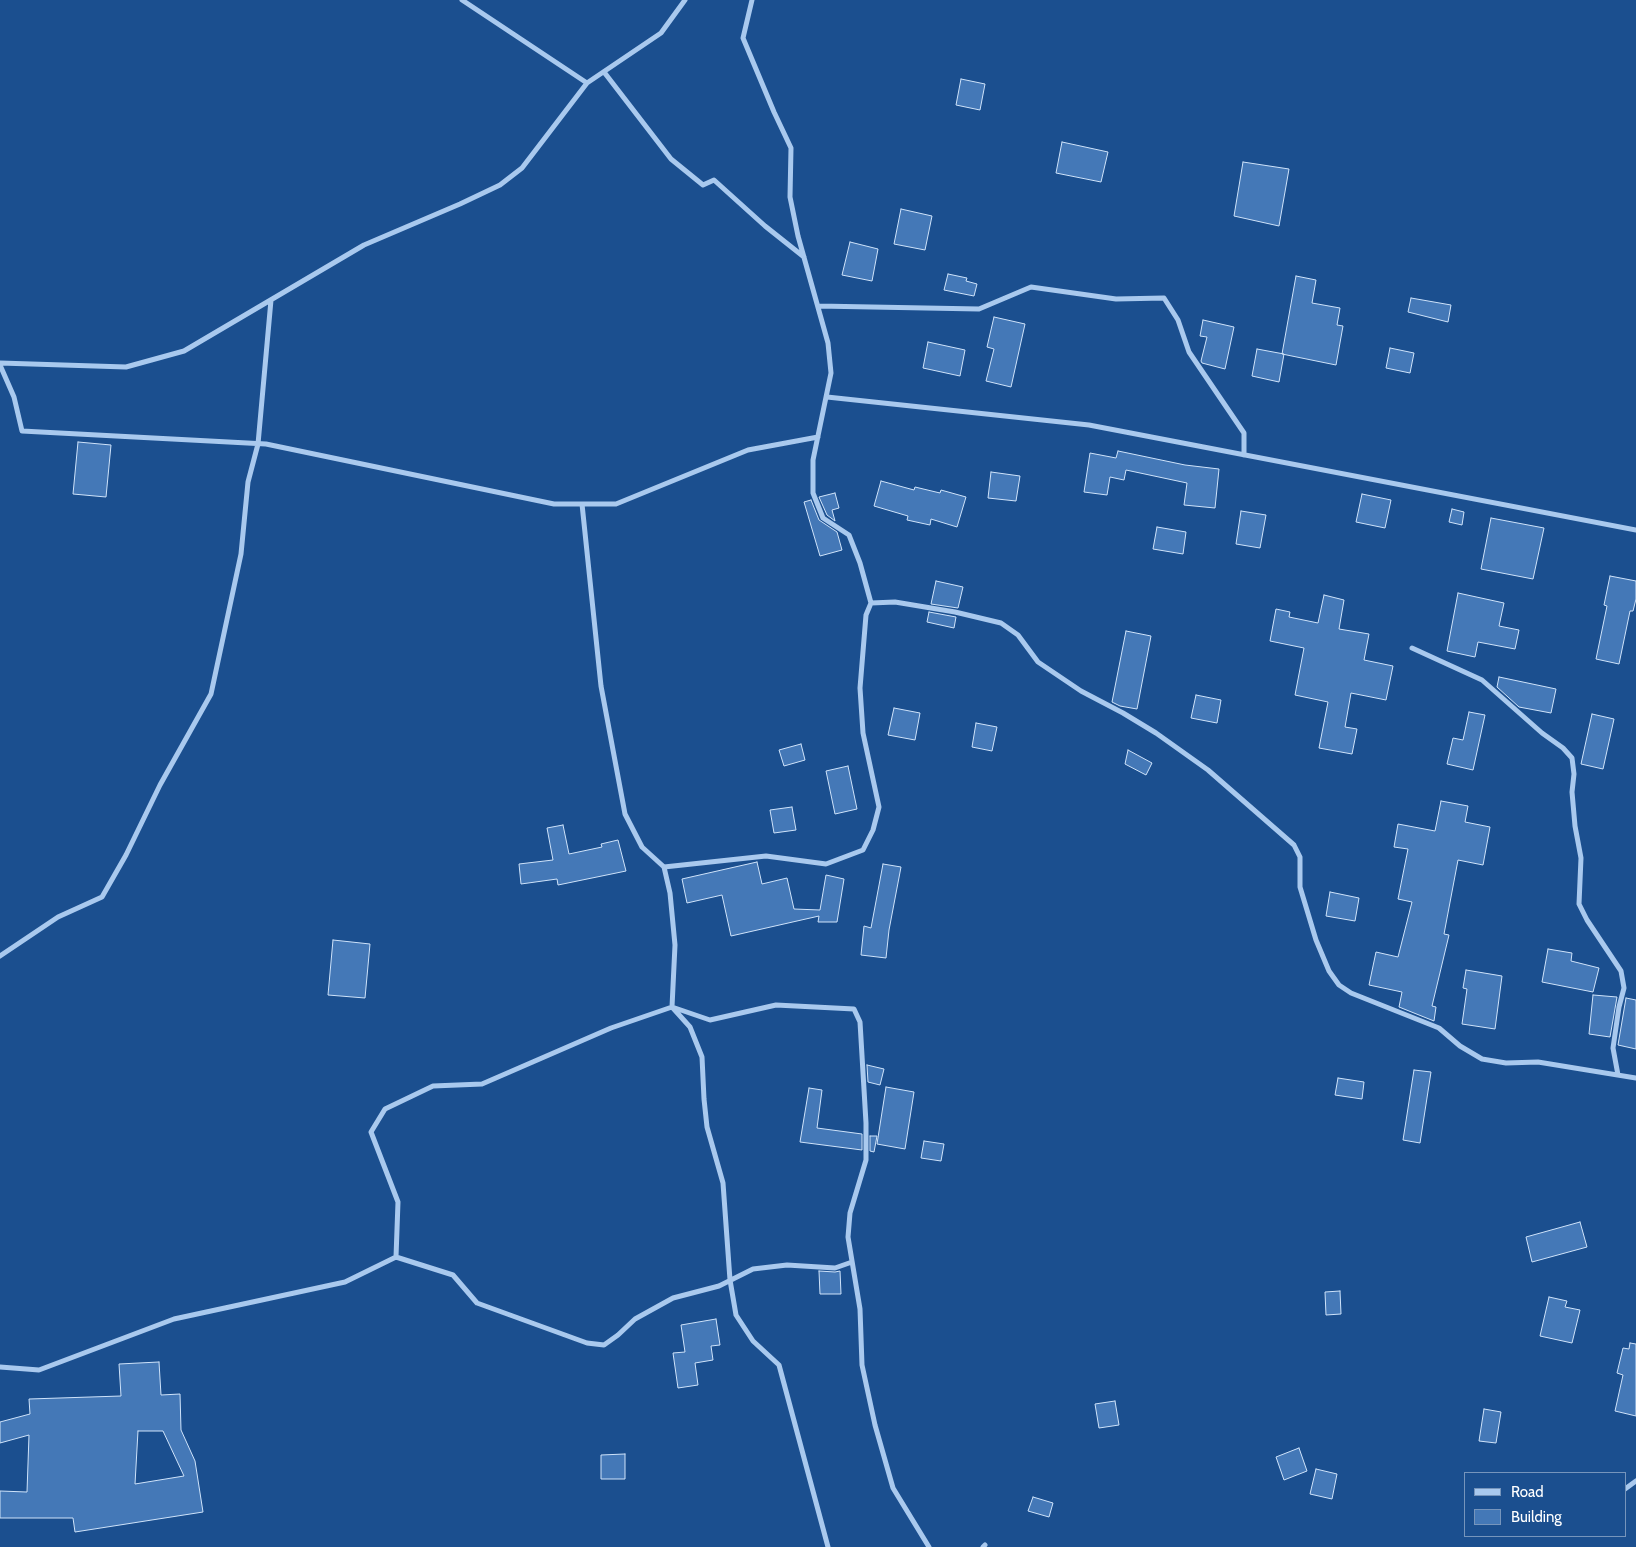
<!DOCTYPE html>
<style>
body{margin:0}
#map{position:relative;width:1636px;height:1547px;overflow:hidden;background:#1b4f8f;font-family:Cabin,sans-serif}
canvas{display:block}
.legend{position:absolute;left:1464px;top:1472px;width:162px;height:65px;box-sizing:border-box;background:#1b4f8f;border:1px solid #7695bc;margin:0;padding:6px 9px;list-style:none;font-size:15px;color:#fff}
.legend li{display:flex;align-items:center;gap:10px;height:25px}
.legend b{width:25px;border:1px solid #7695bc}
</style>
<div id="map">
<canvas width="1636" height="1547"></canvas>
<ul class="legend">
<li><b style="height:6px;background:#a9c9ee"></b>Road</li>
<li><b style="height:14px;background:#4478b7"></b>Building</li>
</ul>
</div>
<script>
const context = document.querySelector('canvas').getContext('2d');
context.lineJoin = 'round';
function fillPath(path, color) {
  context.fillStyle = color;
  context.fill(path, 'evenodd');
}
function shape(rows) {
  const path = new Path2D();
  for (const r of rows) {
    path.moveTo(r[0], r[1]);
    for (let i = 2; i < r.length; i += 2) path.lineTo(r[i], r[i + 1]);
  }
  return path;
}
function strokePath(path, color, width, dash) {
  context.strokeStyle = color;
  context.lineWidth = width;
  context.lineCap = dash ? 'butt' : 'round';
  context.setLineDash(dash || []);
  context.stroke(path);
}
const building = shape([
 [961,79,985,84,980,110,956,105,961,79],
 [1062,142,1108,152,1101,182,1056,173,1062,142],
 [1243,162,1289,169,1279,226,1234,216,1243,162],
 [901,209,932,216,925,250,894,244,901,209],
 [850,242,878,249,872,281,842,275,850,242],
 [948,274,967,278,966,281,977,284,974,296,944,290,948,274],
 [1296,276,1316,280,1312,303,1340,308,1337,325,1343,326,1336,365,1282,354,1296,276],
 [1411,298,1451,305,1448,322,1408,312,1411,298],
 [994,317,1025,324,1011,387,986,381,994,349,987,347,994,317],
 [1203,320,1234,327,1225,369,1202,363,1201,361,1207,337,1200,336,1203,320],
 [928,342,965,350,960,376,923,368,928,342],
 [1390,348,1414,353,1410,373,1386,368,1390,348],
 [1257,349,1284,354,1279,382,1252,376,1257,349],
 [78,442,111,445,106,497,73,494,78,442],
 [1118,451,1185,465,1219,469,1215,508,1184,505,1187,483,1126,470,1124,480,1110,477,1107,495,1084,492,1090,453,1116,458,1118,451],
 [991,472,1020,476,1016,501,988,498,991,472],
 [881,481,914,490,915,487,940,493,941,490,966,497,957,527,931,519,930,525,907,520,908,516,874,506,881,481],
 [835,493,839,508,832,510,835,521,827,515,819,497,835,493],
 [1362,494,1391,500,1385,528,1356,522,1362,494],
 [811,500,819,520,837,532,842,550,820,556,804,502,811,500],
 [1452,509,1464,512,1462,525,1449,522,1452,509],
 [1241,511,1266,515,1260,548,1236,544,1241,511],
 [1491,518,1544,528,1533,579,1481,569,1491,518],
 [1157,527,1186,532,1183,554,1153,549,1157,527],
 [1610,576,1636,581,1636,599,1633,611,1630,611,1619,664,1596,659,1607,606,1604,605,1610,576],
 [936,581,963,587,958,608,931,604,936,581],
 [1458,593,1504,603,1499,626,1519,630,1515,649,1478,642,1475,657,1447,651,1458,593],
 [1324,595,1344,600,1339,629,1369,634,1364,660,1393,666,1386,700,1351,693,1345,727,1357,729,1352,754,1319,748,1328,702,1295,695,1304,648,1270,641,1276,609,1290,612,1289,617,1318,623,1324,595],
 [929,612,956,617,954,628,927,622,929,612],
 [1126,631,1151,636,1137,709,1120,706,1112,702,1126,631],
 [1499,677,1556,689,1551,713,1519,707,1497,687,1499,677],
 [1196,695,1221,700,1217,723,1191,718,1196,695],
 [894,708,920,713,915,740,888,735,894,708],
 [1469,712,1485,715,1473,770,1447,764,1453,738,1463,740,1469,712],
 [1592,714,1614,719,1603,769,1581,764,1592,714],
 [976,723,997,727,992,751,972,747,976,723],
 [801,744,805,760,784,766,779,750,801,744],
 [1128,750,1152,763,1146,775,1125,764,1128,750],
 [848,766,857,809,835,814,826,771,848,766],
 [1441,801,1468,806,1465,822,1490,827,1483,865,1458,860,1444,934,1449,935,1432,1006,1436,1007,1434,1021,1399,1007,1402,992,1369,985,1376,952,1398,957,1412,902,1398,899,1408,849,1394,847,1398,824,1435,831,1441,801],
 [792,807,796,830,774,833,770,810,792,807],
 [563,825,569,854,602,847,601,844,618,840,626,871,558,885,557,879,521,884,519,864,553,860,547,828,563,825],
 [757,862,762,884,787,878,794,909,820,910,826,875,844,879,837,922,818,922,819,916,731,936,722,895,687,903,682,879,757,862],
 [883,864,901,867,889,930,886,958,861,955,864,926,871,928,883,864],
 [1330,892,1359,898,1355,921,1326,916,1330,892],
 [333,940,370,944,365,998,328,995,333,940],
 [1548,949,1572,953,1571,961,1599,968,1593,992,1542,982,1548,949],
 [1466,970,1502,976,1495,1029,1462,1024,1467,989,1463,988,1466,970],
 [1593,995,1617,997,1610,1037,1589,1034,1593,995],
 [1626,998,1636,1000,1636,1049,1618,1045,1626,998],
 [867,1065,884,1069,880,1085,868,1082,867,1065],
 [1414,1070,1431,1072,1420,1143,1403,1140,1414,1070],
 [1338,1078,1364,1082,1362,1099,1335,1095,1338,1078],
 [886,1087,914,1092,905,1149,877,1144,886,1087],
 [809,1088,822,1090,817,1128,862,1134,862,1150,800,1142,809,1088],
 [870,1136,877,1136,874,1152,870,1151,870,1136],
 [924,1141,944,1144,941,1161,921,1158,924,1141],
 [1580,1222,1587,1247,1532,1262,1526,1237,1580,1222],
 [819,1271,835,1272,840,1271,841,1294,820,1294,819,1271],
 [1340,1291,1341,1314,1326,1315,1325,1292,1340,1291],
 [1549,1297,1567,1301,1565,1307,1580,1310,1572,1343,1540,1336,1549,1297],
 [716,1319,720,1345,711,1346,713,1360,695,1363,698,1385,678,1388,673,1353,685,1352,681,1325,716,1319],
 [1630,1343,1636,1344,1636,1416,1615,1411,1623,1375,1617,1373,1623,1348,1629,1349,1630,1343],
 [159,1362,161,1395,180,1394,181,1430,195,1461,203,1512,75,1532,73,1518,0,1518,0,1491,27,1492,29,1435,0,1443,0,1422,30,1414,29,1399,121,1396,119,1364,159,1362],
 [138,1431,163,1431,184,1476,135,1484,138,1431],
 [1115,1401,1119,1425,1099,1428,1095,1404,1115,1401],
 [1484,1409,1501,1412,1496,1443,1479,1441,1484,1409],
 [1299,1448,1307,1471,1284,1480,1276,1457,1299,1448],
 [625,1454,625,1479,601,1479,601,1455,625,1454],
 [1316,1469,1337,1474,1332,1499,1310,1494,1316,1469],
 [1033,1497,1053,1503,1049,1517,1028,1511,1033,1497]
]);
fillPath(building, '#4478b7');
strokePath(building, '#cfe3fa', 1);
strokePath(shape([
 [462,0,587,83],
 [604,72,671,159,703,185,714,180,765,226,804,257],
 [818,306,979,309,1031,287,1116,299,1164,298,1178,320,1189,352,1244,433,1244,455],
 [0,363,126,367,184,351,364,245,460,204,500,185,522,168,587,83,661,33,685,0],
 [0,365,14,397,22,431,266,444,554,504,616,504,748,450,818,437],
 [827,397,1089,425,1636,530],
 [871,603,895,602,955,612,1001,623,1018,635,1038,662,1081,691,1123,713,1156,733,1208,770,1294,845,1300,857,1300,887,1316,940,1329,971,1339,985,1351,993,1439,1028,1460,1046,1482,1059,1506,1063,1538,1062,1636,1078],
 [1412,648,1482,680,1542,733,1563,748,1572,758,1574,774,1572,792,1575,826,1581,858,1579,904,1587,920,1621,971,1624,988,1619,1007,1613,1048,1618,1075],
 [664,867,766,856,826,864,863,850,873,830,879,807,863,733,860,688,866,615,871,603,860,563,849,535,823,518,813,493,813,460,831,373,828,343,798,236,790,197,791,148,774,112,743,38,752,0],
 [0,956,58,917,102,897,126,855,160,785,211,694,241,554,248,482,258,444,271,300],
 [672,1007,710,1020,776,1005,854,1009,860,1022,866,1123,866,1160,850,1213,848,1237,860,1309,862,1365,875,1425,893,1488,929,1547],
 [672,1007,690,1027,702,1057,704,1099,707,1127,723,1183,730,1280,736,1315,753,1341,779,1365,828,1547],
 [396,1257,453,1275,477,1303,587,1343,604,1345,618,1335,635,1319,673,1298,719,1286,753,1269,787,1265,835,1268,852,1262],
 [0,1367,39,1370,174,1319,345,1282,396,1257,398,1202,371,1132,385,1109,433,1086,482,1084,611,1028,672,1007,675,945,670,893,664,867,642,847,625,814,601,686,582,504],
 [1625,1489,1636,1481],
 [983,1547,985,1545]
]), '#a9c9ee', 5);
</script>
